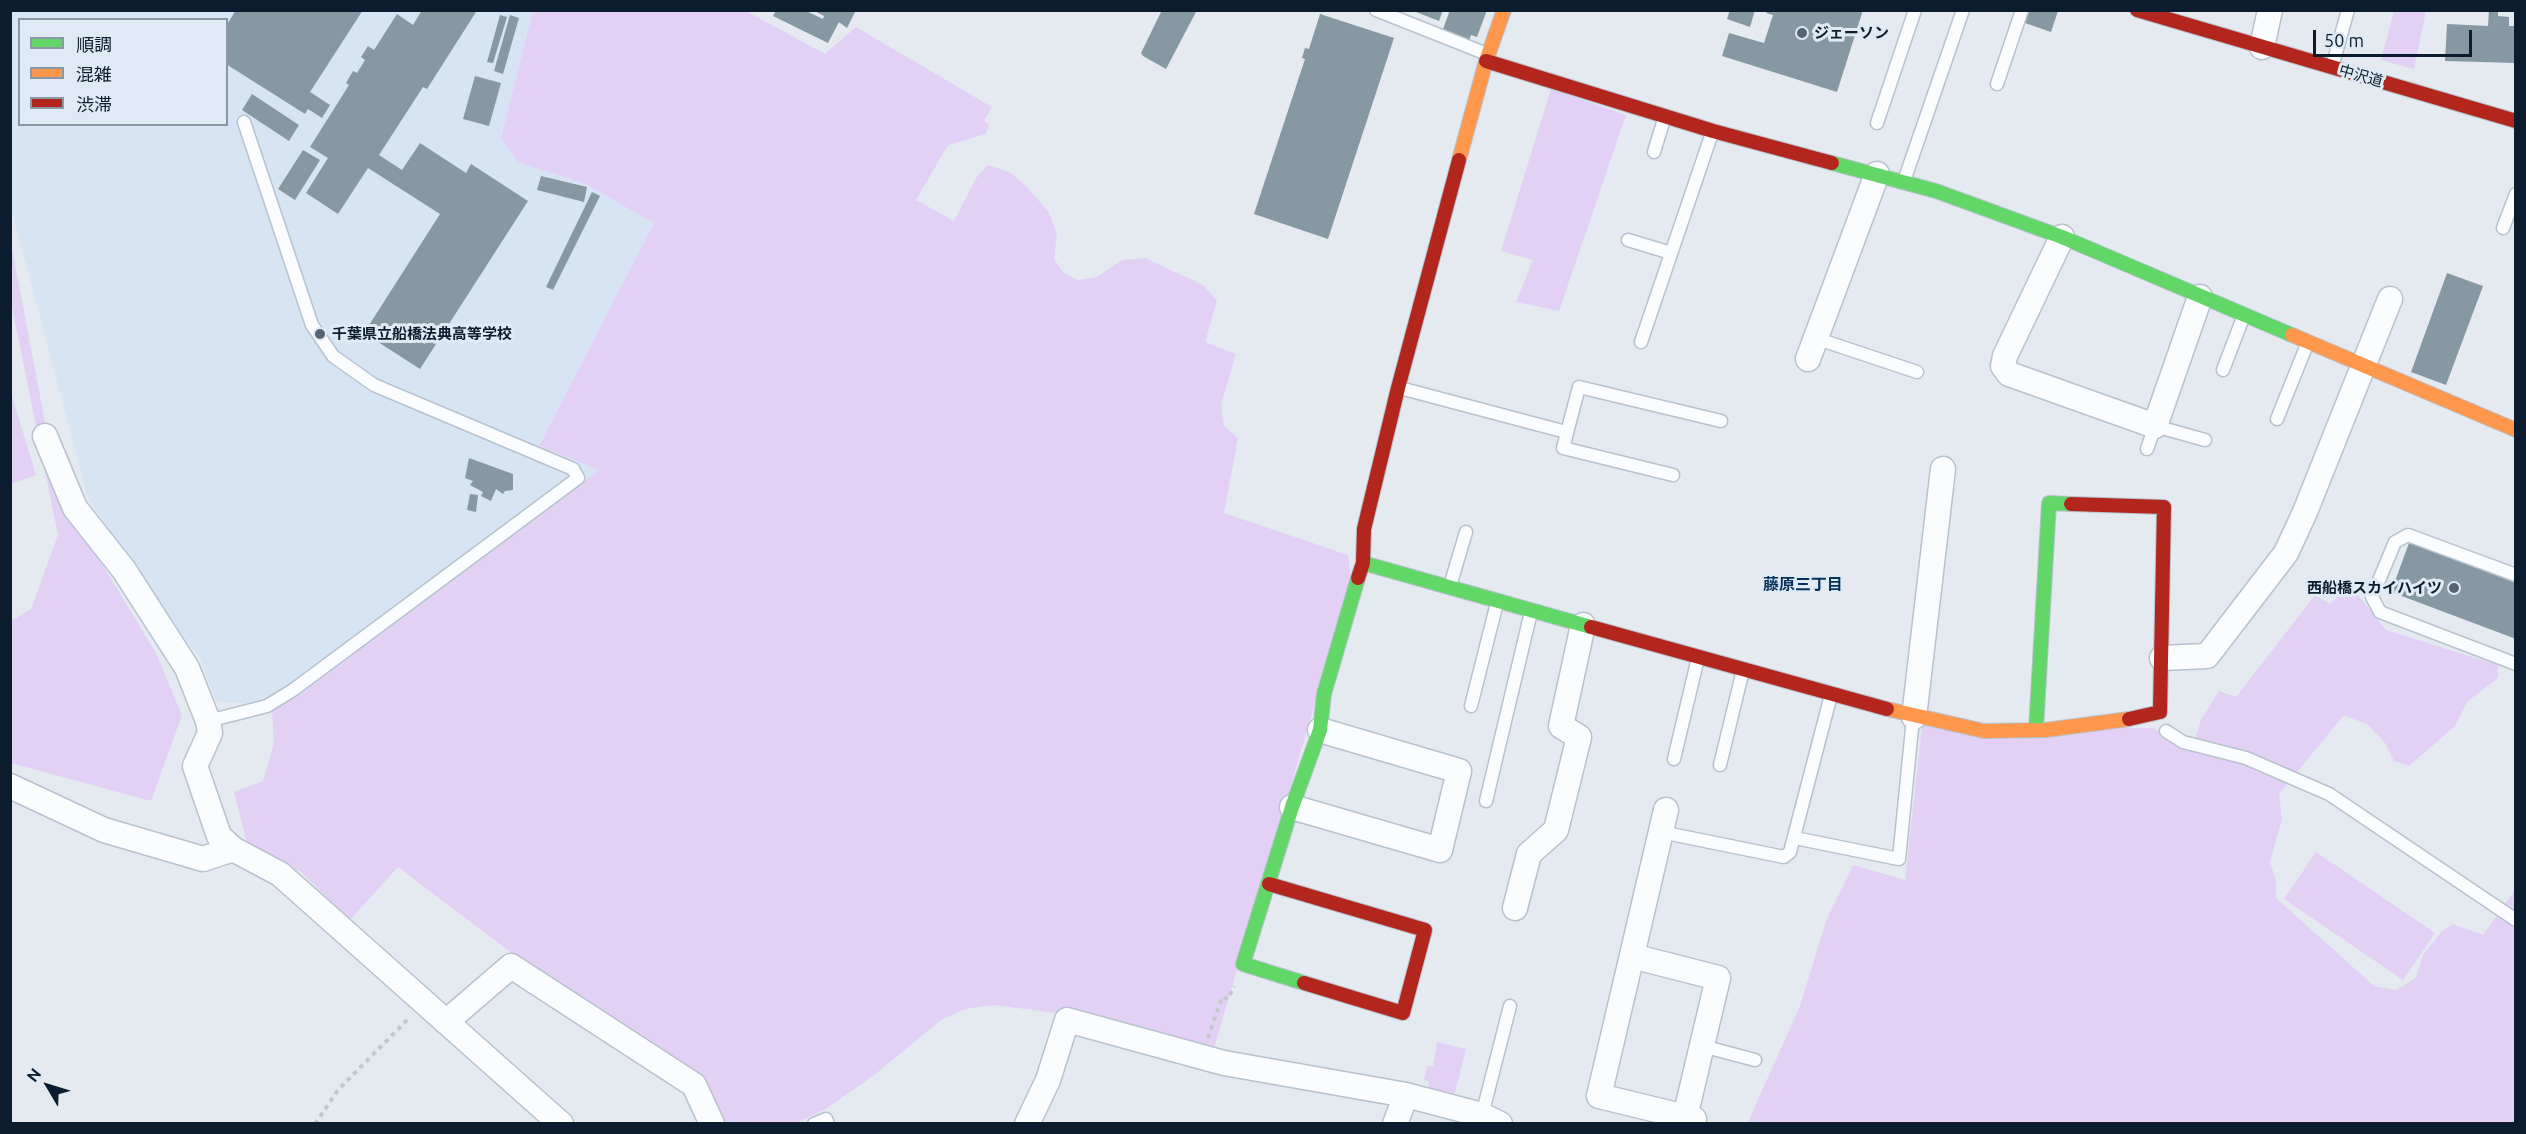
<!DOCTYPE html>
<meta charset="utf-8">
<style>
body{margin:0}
#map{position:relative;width:2526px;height:1134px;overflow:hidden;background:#e4eaf0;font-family:Ubuntu,"Noto Sans JP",sans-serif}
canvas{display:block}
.frame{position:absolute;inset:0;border:12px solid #0a1c2e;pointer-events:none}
.legend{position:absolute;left:18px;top:18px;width:210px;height:108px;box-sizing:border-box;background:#e0eaf4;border:2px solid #8a98a5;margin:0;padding:8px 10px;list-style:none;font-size:18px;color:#0a1c2e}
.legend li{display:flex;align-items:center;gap:12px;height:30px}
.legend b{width:30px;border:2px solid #8a98a5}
.north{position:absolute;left:18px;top:1056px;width:60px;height:60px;-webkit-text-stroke:4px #e0eaf4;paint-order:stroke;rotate:308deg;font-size:16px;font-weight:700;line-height:24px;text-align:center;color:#0a1c2e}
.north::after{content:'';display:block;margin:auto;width:21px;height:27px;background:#0a1c2e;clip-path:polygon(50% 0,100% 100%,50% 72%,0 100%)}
.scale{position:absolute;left:2313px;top:30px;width:159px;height:27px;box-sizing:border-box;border:3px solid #0a1c2e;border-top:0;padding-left:8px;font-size:18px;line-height:21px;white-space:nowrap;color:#0a1c2e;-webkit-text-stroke:4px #e0eaf4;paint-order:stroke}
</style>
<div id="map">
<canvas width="2526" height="1134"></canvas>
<div class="frame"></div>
<ul class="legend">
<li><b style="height:8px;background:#63d668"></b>順調</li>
<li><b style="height:8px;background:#ff974d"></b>混雑</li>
<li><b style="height:8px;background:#b3261e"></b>渋滞</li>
</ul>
<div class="north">N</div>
<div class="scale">50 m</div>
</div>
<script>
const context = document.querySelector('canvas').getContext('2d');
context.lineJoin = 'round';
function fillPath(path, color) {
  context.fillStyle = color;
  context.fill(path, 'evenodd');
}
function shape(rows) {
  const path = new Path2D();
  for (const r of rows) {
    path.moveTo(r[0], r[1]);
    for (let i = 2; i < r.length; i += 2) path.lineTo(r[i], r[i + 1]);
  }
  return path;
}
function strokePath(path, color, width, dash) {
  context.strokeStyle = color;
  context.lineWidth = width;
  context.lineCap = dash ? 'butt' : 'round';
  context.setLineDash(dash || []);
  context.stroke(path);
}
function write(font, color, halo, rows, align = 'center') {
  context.font = font + ' Ubuntu,"Noto Sans JP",sans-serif';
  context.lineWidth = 6;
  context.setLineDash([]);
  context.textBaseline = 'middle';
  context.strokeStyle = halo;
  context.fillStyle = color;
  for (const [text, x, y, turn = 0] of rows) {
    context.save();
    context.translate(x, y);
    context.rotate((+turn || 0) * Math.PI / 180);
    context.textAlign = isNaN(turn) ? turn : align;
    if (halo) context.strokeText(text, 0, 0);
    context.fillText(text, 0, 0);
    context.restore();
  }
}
fillPath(shape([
 [10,11,533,11,501,138,518,162,585,184,654,223,539,446,599,470,298,696,272,711,262,699,247,704,216,701,199,656,169,623,88,498,11,208],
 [20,20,226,20,226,124,20,124]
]), '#d6e4f4');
fillPath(shape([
 [533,11,746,11,825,54,856,27,992,107,984,120,989,125,986,134,948,145,916,200,954,221,976,178,988,165,1009,172,1024,184,1048,211,1057,234,1054,259,1064,273,1078,280,1097,277,1122,260,1145,258,1203,285,1217,301,1205,342,1236,354,1221,405,1224,426,1238,438,1224,513,1348,555,1351,580,1212,1055,1063,1014,995,1005,965,1009,941,1020,873,1076,824,1110,796,1123,725,1123,699,1073,509,951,398,867,350,920,301,872,247,843,234,792,263,781,274,743,272,711,298,696,599,470,539,446,654,223,585,184,518,162,501,138],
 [2394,11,2426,11,2414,69,2381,60],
 [1551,89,1626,115,1559,311,1516,302,1533,260,1501,251],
 [10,238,58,491,157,655,182,715,151,801,11,763,11,621,31,609,58,535,11,302],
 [11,393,36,475,11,484,10,484],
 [2346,588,2359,596,2386,630,2498,665,2498,678,2468,701,2454,727,2409,766,2394,761,2385,743,2368,725,2344,715,2279,794,2282,819,2270,862,2276,881,2276,898,2374,986,2396,990,2416,978,2423,955,2442,931,2453,924,2483,935,2515,890,2515,1123,1747,1124,1800,1006,1826,921,1853,865,1905,880,1922,726,2154,728,2168,739,2195,740,2201,720,2219,691,2236,697,2315,595,2330,604],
 [2316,852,2435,933,2403,980,2284,899],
 [1437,1042,1466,1049,1455,1093,1428,1089,1429,1081,1424,1080,1427,1066,1433,1066]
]), '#e2d1f4');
fillPath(shape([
 [236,10,363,10,310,92,330,105,322,118,308,109,305,114,226,64,226,26],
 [422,10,476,12,427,89,423,87,379,155,402,170,420,143,466,173,471,164,528,201,420,369,364,333,440,214,368,168,338,214,306,193,328,158,310,147,349,85,346,83,353,71,357,73,365,60,361,57,368,46,374,50,397,14,413,25],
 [776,10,804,10,823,19,824,16,813,10,856,10,847,28,839,22,828,43,773,16],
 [1162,10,1197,10,1166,69,1143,56,1141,53],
 [1411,10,1443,10,1439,21],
 [1450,10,1487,10,1477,37,1471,35,1469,42,1442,32],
 [1730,10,1755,10,1750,27,1727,19],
 [1767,10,1863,10,1837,92,1722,56,1729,33,1764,43,1773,15,1766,13],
 [2029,10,2058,11,2051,32,2025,23],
 [2489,10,2498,10,2498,16,2509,17,2509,26,2516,26,2516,63,2445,61,2447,24,2488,26],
 [1320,14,1394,38,1328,239,1254,214,1305,59,1302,58,1305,48,1309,49],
 [500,15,507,17,493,63,487,62],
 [510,15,519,18,503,74,494,71],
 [475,76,501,83,489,126,463,119],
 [252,94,299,125,289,141,242,110],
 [303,150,320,160,295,200,278,189],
 [541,176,587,187,584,202,537,190],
 [592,192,600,196,553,290,546,287],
 [2447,273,2483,286,2446,385,2411,372],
 [469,458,513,474,513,490,505,491,503,494,496,489,491,501,481,496,483,492,470,485,473,481,465,478],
 [470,494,478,495,476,512,467,510],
 [2409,543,2516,583,2516,639,2391,592]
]), '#8698a1');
const lane = shape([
 [1376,10,1487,54],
 [2332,67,2348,10],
 [1997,84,2022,10],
 [1877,123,1915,10],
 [1654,152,1665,116],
 [1904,181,1963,10],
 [2503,228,2516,194],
 [1628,240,1671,253],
 [1815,338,1917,372],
 [1641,342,1712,133],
 [2223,370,2244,315],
 [1400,388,1566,432],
 [2277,419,2308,342],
 [2147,449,2155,426,2205,440],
 [1673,475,1563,448,1579,387,1721,421],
 [2516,575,2408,535,2395,542,2372,597,2380,612,2516,664],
 [1450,586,1466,532],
 [1471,706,1497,603],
 [208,721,267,706,293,690,578,478,573,469,374,385,333,356,312,325,244,122],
 [2166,731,2183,742,2246,758,2329,794,2516,920],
 [1674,759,1698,658],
 [1720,765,1743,670],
 [1486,801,1531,612],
 [1661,832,1784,857,1790,852,1831,695],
 [1795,838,1899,859,1913,718],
 [1702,1046,1755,1060],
 [1482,1115,1510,1006],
 [814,1124,826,1119,828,1124]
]);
const street = shape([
 [2262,47,2270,10],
 [2062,237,2005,356,2003,366,2009,374,2155,426,2200,297],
 [1808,359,1877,174],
 [45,436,75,508,124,570,187,668,208,721,210,733,195,766,219,836,233,849,280,874,561,1124],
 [2162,658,2207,656,2286,553,2305,512,2390,299],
 [1914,717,1943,469],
 [10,786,104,830,203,859,233,849],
 [1292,807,1440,850,1459,771,1320,730],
 [1666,810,1599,1096,1694,1119],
 [1515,908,1529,854,1556,830,1579,737,1561,726,1583,625],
 [1632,956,1718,978,1685,1117],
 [446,1022,511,966,694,1085,712,1124],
 [1027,1124,1048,1080,1067,1020,1224,1063,1406,1095,1482,1115,1500,1124],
 [1395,1124,1406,1095]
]);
const fast = shape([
 [1832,163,1936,191,2062,237,2292,335],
 [1363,563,1591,627],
 [2036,730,2049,503,2071,504],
 [1304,983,1243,964,1292,807,1320,730,1324,694,1358,578]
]);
const slow = shape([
 [1459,160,1486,61,1504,10],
 [2292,335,2516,430],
 [1887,709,1984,731,2046,730,2129,719]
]);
const jam = shape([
 [2137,10,2516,121],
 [1486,61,1713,131,1832,163],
 [2071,504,2164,507,2160,712,2129,719],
 [1358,578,1363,563,1364,529,1398,388,1459,160],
 [1591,627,1887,709],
 [1269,884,1425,930,1403,1013,1304,983]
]);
strokePath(lane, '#b7c2ce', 15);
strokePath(street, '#b7c2ce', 27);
strokePath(fast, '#b7c2ce', 16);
strokePath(slow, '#b7c2ce', 16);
strokePath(jam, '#b7c2ce', 16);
strokePath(shape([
 [1208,1038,1222,997,1228,999,1234,986],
 [315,1124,338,1090,410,1017]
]), '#c4c8cc', 4, [4.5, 4.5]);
strokePath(lane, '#fbfcfd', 12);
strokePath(street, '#fbfcfd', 24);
strokePath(fast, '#63d668', 14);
strokePath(slow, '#ff974d', 14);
strokePath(jam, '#b3261e', 14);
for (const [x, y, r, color] of [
 [1802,33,6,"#566472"],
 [320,334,6,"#566472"],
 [2454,588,6,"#566472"]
]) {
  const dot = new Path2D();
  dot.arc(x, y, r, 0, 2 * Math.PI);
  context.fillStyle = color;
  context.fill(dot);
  strokePath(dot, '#e0eaf4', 2);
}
write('bold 15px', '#0a1c2e', '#e0eaf4', [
 ["ジェーソン",1814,33],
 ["千葉県立船橋法典高等学校",332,334],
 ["西船橋スカイハイツ",2442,588,"right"]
], 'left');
write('15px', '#0a1c2e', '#e0eaf4', [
 ["中沢道",2361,76,16]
]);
write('bold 16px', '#04325c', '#e0eaf4', [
 ["藤原三丁目",1803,585]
]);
</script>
